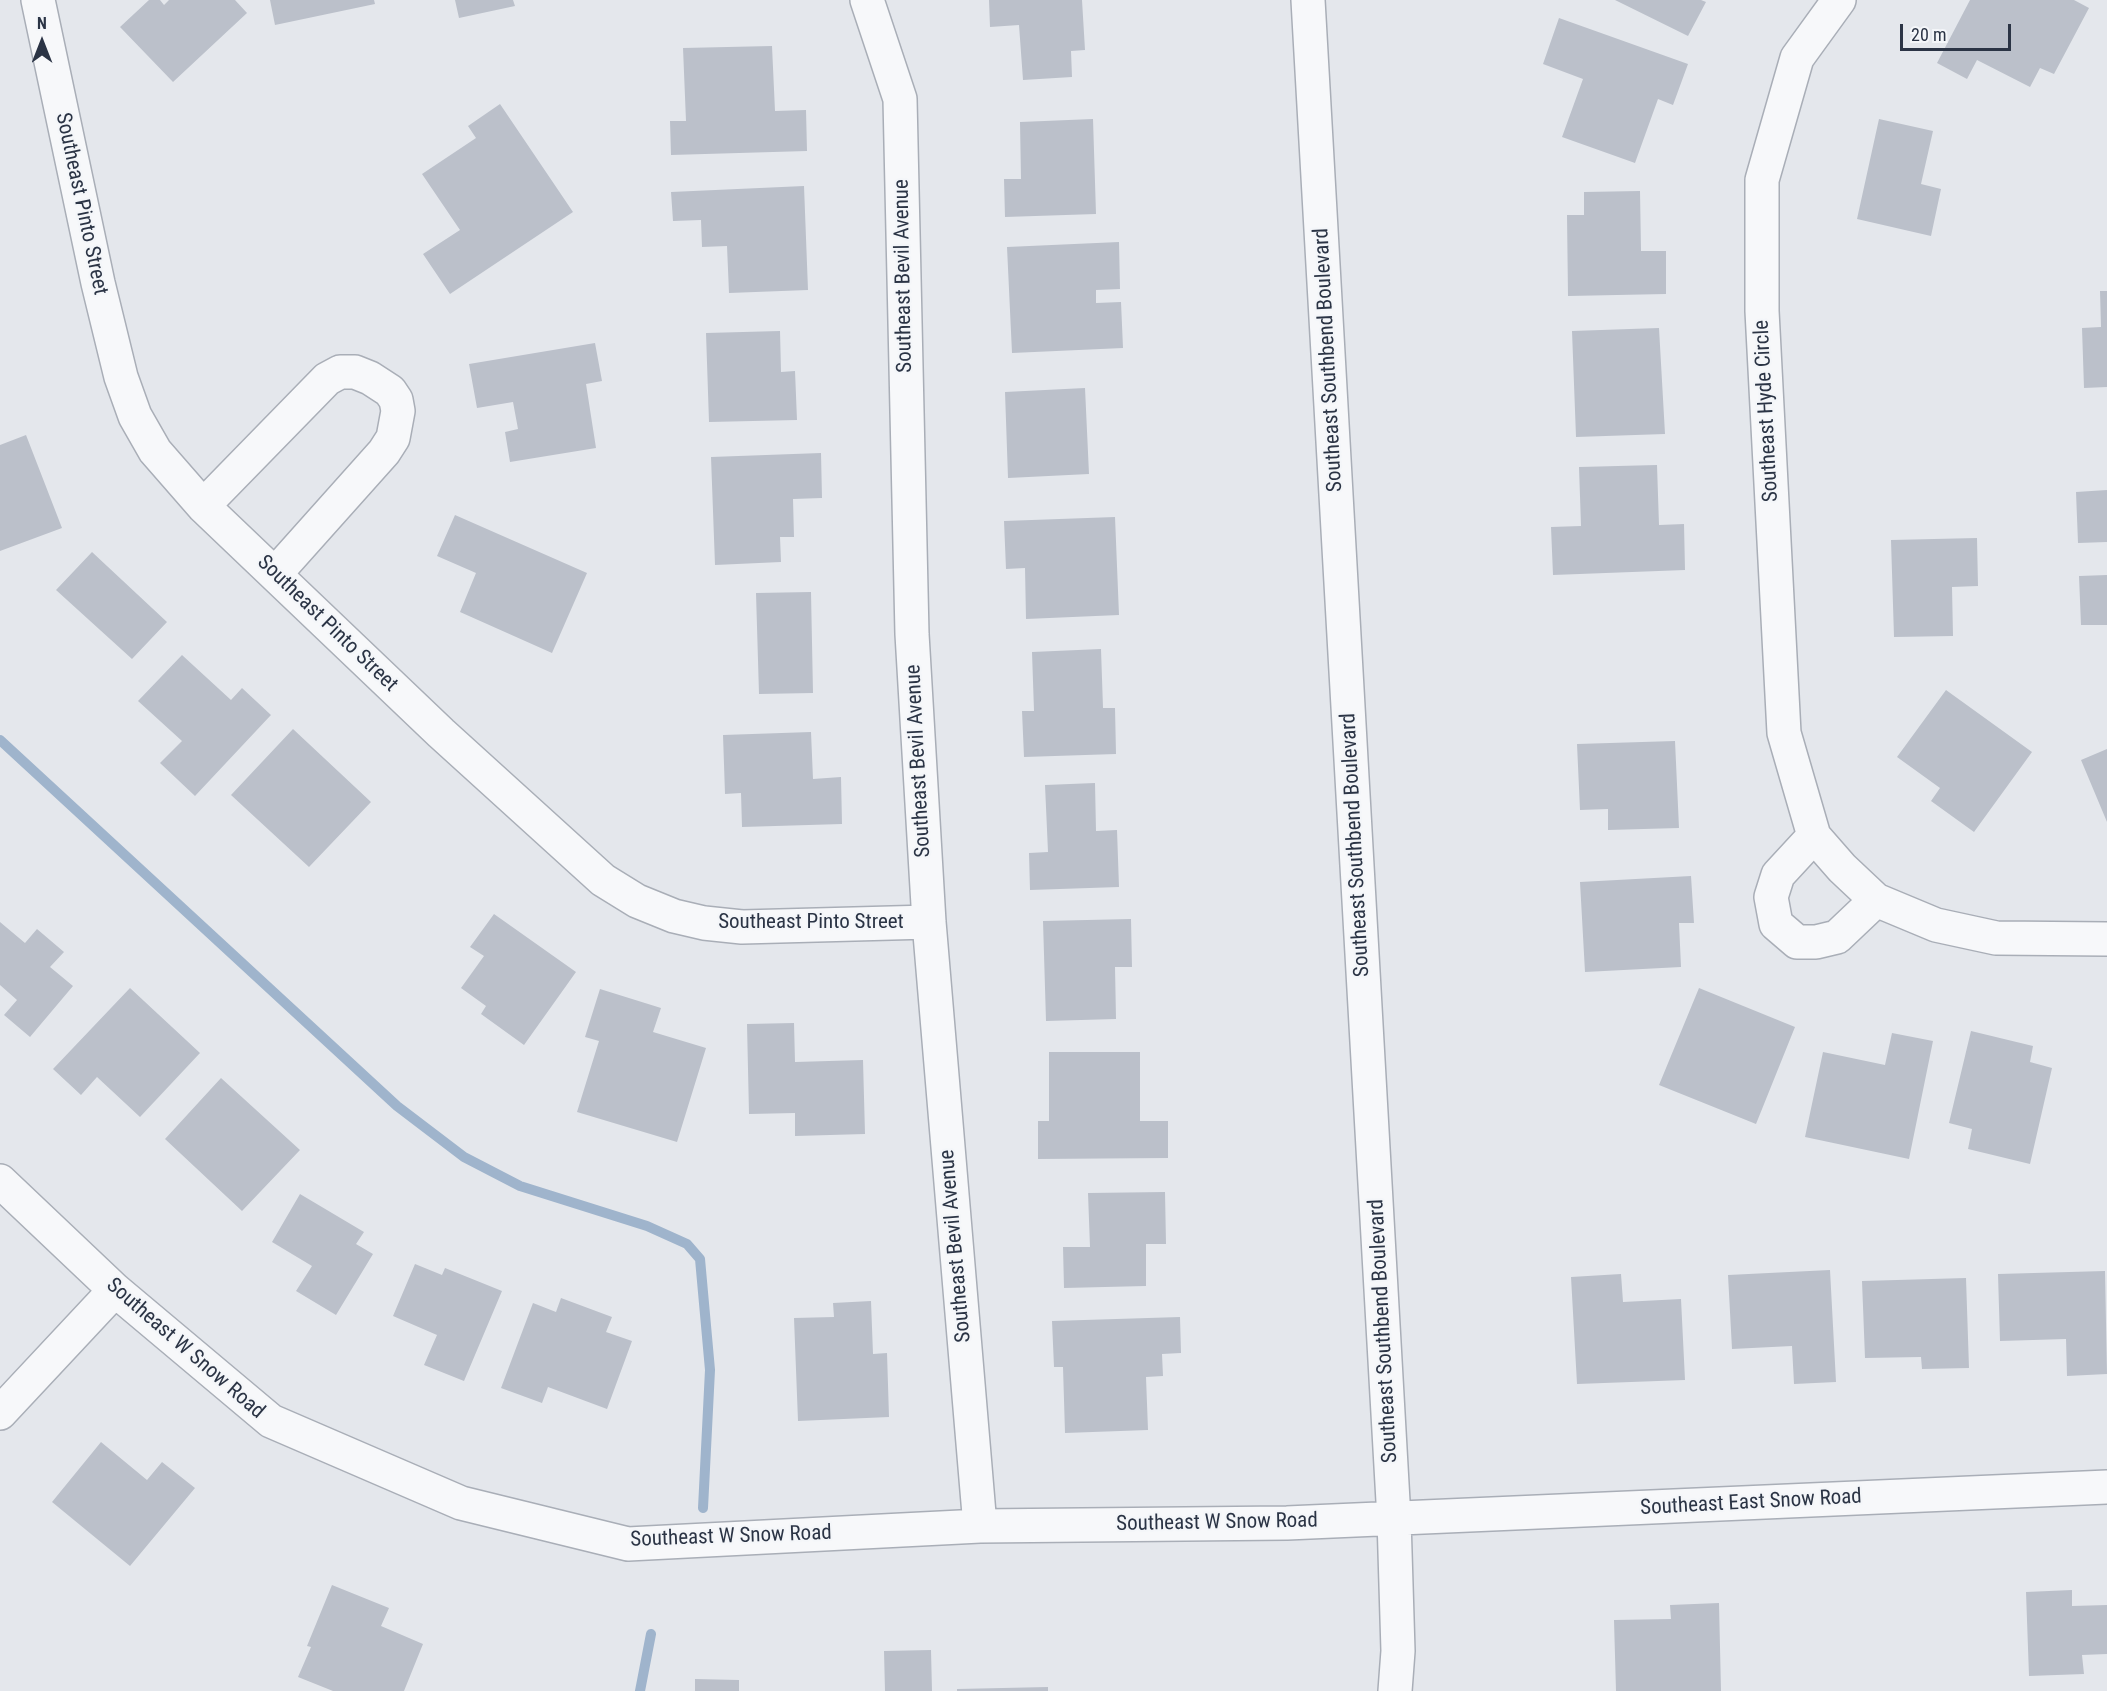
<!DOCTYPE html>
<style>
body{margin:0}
#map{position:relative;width:2107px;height:1691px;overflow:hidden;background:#e4e7ec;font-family:"Roboto Condensed",sans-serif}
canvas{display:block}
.north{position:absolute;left:12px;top:12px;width:60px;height:60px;-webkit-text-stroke:4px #f4f6f9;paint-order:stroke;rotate:0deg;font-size:16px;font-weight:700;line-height:24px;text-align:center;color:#2b3445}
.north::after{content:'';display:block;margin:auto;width:21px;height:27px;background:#2b3445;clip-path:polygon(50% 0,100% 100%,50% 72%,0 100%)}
.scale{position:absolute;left:1900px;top:24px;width:111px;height:27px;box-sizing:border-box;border:3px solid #2b3445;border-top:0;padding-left:8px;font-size:18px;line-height:21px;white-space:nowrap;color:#2b3445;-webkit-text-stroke:4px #f4f6f9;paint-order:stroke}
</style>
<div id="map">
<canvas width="2107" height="1691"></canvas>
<div class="north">N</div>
<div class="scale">20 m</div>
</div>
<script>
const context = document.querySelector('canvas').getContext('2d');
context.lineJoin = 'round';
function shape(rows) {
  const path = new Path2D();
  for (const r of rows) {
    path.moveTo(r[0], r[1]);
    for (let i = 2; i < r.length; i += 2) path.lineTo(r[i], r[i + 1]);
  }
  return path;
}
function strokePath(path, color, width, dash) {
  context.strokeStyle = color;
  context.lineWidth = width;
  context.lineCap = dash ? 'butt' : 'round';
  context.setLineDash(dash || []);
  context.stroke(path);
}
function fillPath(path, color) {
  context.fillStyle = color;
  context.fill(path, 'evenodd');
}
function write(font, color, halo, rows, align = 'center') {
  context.font = font + ' "Roboto Condensed",sans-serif';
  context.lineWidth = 4.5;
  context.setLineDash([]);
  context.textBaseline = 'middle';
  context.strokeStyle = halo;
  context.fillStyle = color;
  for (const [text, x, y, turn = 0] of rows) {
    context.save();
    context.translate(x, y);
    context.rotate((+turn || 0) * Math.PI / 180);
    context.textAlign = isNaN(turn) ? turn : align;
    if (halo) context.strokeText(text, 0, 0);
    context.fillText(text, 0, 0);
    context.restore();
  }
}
strokePath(shape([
 [0,740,397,1106,464,1157,520,1186,647,1226,687,1244,700,1259,710,1370,703,1508],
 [640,1691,651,1634]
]), '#9fb4cc', 10);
fillPath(shape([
 [149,0,160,0,164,5,169,0,235,0,247,13,173,82,120,27],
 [270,0,374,0,375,4,275,25],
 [455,0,513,0,515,6,459,18],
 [989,0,1082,0,1085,50,1071,51,1072,77,1023,80,1019,25,990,27],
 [1615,0,1701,0,1706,2,1688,36],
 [1970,0,2074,0,2089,8,2054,74,2040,68,2030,87,1977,60,1967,79,1937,63],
 [1559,18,1688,64,1673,105,1658,99,1635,163,1562,137,1583,79,1543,64],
 [772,46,775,111,806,110,807,151,671,155,670,121,686,121,683,48],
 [500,104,573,212,450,294,423,254,460,230,422,174,476,138,468,126],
 [1093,119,1096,214,1005,217,1004,179,1021,179,1020,122],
 [1879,119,1933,131,1921,184,1941,189,1931,236,1857,219],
 [804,186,808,290,729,293,727,246,702,247,701,220,673,221,671,192],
 [1640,191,1641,251,1666,251,1666,294,1568,296,1567,215,1584,215,1584,192],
 [1119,242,1120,289,1096,290,1096,303,1121,302,1123,348,1012,353,1007,247],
 [2100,291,2107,291,2107,387,2084,388,2082,328,2101,327],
 [1659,328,1665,434,1576,437,1572,331],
 [780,331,781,372,795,371,797,420,709,422,706,333],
 [595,343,602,381,586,384,596,448,510,462,505,432,518,429,513,402,477,408,469,364],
 [1085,388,1089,474,1008,478,1005,392],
 [26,435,62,528,0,551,0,445],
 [821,453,822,498,793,499,794,537,780,537,781,562,715,565,711,457],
 [1657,465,1659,525,1684,524,1685,570,1553,575,1551,527,1581,526,1579,467],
 [2107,490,2107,542,2078,543,2076,492],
 [455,515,587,573,552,653,460,612,476,573,437,556],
 [1115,517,1119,615,1026,619,1025,568,1006,569,1004,521],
 [1977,538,1978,586,1952,587,1953,636,1894,637,1891,540],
 [92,552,167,622,132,659,56,590],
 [2107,575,2107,625,2081,625,2079,576],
 [811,592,813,693,759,694,756,593],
 [1101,649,1103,708,1115,708,1116,754,1024,757,1022,711,1034,711,1032,652],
 [182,655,231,700,242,688,271,715,195,796,160,763,182,741,138,701],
 [1946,690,2032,752,1974,832,1931,801,1940,788,1897,757],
 [293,729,371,802,309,867,231,795],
 [811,732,813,779,841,777,842,824,742,827,741,793,725,794,723,735],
 [1675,741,1679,828,1608,830,1608,809,1580,810,1577,744],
 [2107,749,2107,822,2081,760],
 [1095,783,1096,831,1117,830,1119,887,1030,890,1029,853,1048,852,1045,785],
 [1691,876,1694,923,1679,923,1681,967,1585,972,1580,882],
 [494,914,576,972,524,1045,481,1014,486,1006,461,988,484,956,470,947],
 [1131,919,1132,967,1115,967,1116,1019,1046,1021,1043,921],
 [0,922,25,943,37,929,64,952,50,967,73,986,30,1037,4,1015,17,1000,0,985],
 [130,988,200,1053,140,1117,97,1077,81,1095,53,1069],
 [1699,988,1795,1027,1756,1124,1659,1085],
 [600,989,661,1008,653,1032,706,1048,677,1142,577,1112,599,1041,585,1037],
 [794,1023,795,1062,863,1060,865,1134,795,1136,795,1113,749,1114,747,1024],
 [1971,1031,2033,1046,2030,1062,2052,1068,2030,1164,1968,1149,1972,1129,1949,1123],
 [1892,1033,1933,1041,1909,1159,1805,1137,1823,1052,1885,1065],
 [1049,1052,1140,1052,1140,1121,1168,1121,1168,1158,1038,1159,1038,1121,1049,1121],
 [221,1078,300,1150,242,1211,165,1139],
 [1165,1192,1166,1244,1146,1244,1146,1286,1064,1288,1063,1247,1090,1247,1088,1193],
 [300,1194,364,1232,356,1244,373,1254,336,1315,296,1291,312,1266,272,1242],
 [415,1264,442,1275,445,1268,502,1291,464,1381,424,1365,437,1335,393,1316],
 [1830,1270,1836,1382,1794,1384,1792,1346,1732,1349,1728,1275],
 [2105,1271,2107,1374,2067,1376,2066,1339,2000,1341,1998,1274],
 [1621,1274,1623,1302,1681,1299,1685,1380,1577,1384,1571,1277],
 [1966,1278,1969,1368,1922,1369,1921,1357,1865,1358,1862,1281],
 [561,1298,612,1317,606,1332,632,1341,607,1409,548,1387,542,1403,501,1388,533,1303,556,1312],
 [871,1301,873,1354,887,1353,889,1417,798,1421,794,1318,834,1317,833,1303],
 [1180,1317,1181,1353,1162,1354,1163,1376,1146,1377,1148,1430,1065,1433,1063,1367,1054,1367,1052,1321],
 [101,1442,147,1480,162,1462,195,1488,130,1566,52,1502],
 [332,1585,389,1608,381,1626,423,1644,404,1691,333,1691,298,1677,311,1647,307,1646],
 [2072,1590,2072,1606,2107,1605,2107,1654,2082,1655,2084,1674,2029,1676,2026,1592],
 [1719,1603,1721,1691,1616,1691,1614,1620,1671,1619,1670,1605],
 [931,1650,932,1691,885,1691,884,1651],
 [695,1679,739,1680,739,1691,695,1691],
 [1048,1687,1048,1691,957,1691,957,1689]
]), '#bbc0ca');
const minor = shape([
 [38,0,98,283,121,377,135,416,155,451,203,506,441,733,603,880,637,901,674,916,704,923,742,927,929,922],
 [867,0,900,99,912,634,929,922,980,1526],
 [1308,0,1394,1519,1398,1651,1395,1691],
 [1839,0,1797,58,1762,180,1762,311,1784,733,1814,836,1842,868,1876,900,1936,925,1996,938,2107,939],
 [203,506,327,379,340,372,355,372,370,378,390,391,396,400,398,411,393,438,384,452,275,574],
 [1814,836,1778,875,1771,897,1776,924,1797,942,1816,942,1837,937,1876,900],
 [0,1181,115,1290,271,1421,461,1503,628,1544,980,1526,1287,1523,2107,1487],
 [0,1413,115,1290]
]);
strokePath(minor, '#a9aeb7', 36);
strokePath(minor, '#f7f8fa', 33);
write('21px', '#2b3445', '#f4f6f9', [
 ["Southeast Pinto Street",81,204,78],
 ["Southeast Bevil Avenue",904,276,-91],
 ["Southeast Southbend Boulevard",1329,360,-93],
 ["Southeast Hyde Circle",1767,411,-93],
 ["Southeast Pinto Street",327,624,44],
 ["Southeast Bevil Avenue",919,761,-93],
 ["Southeast Southbend Boulevard",1356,845,-93],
 ["Southeast Pinto Street",811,923],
 ["Southeast Bevil Avenue",956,1246,-95],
 ["Southeast Southbend Boulevard",1384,1331,-93],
 ["Southeast W Snow Road",185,1349,41],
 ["Southeast East Snow Road",1751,1503,-3],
 ["Southeast W Snow Road",1217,1523,-1],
 ["Southeast W Snow Road",731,1537,-2]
]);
</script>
